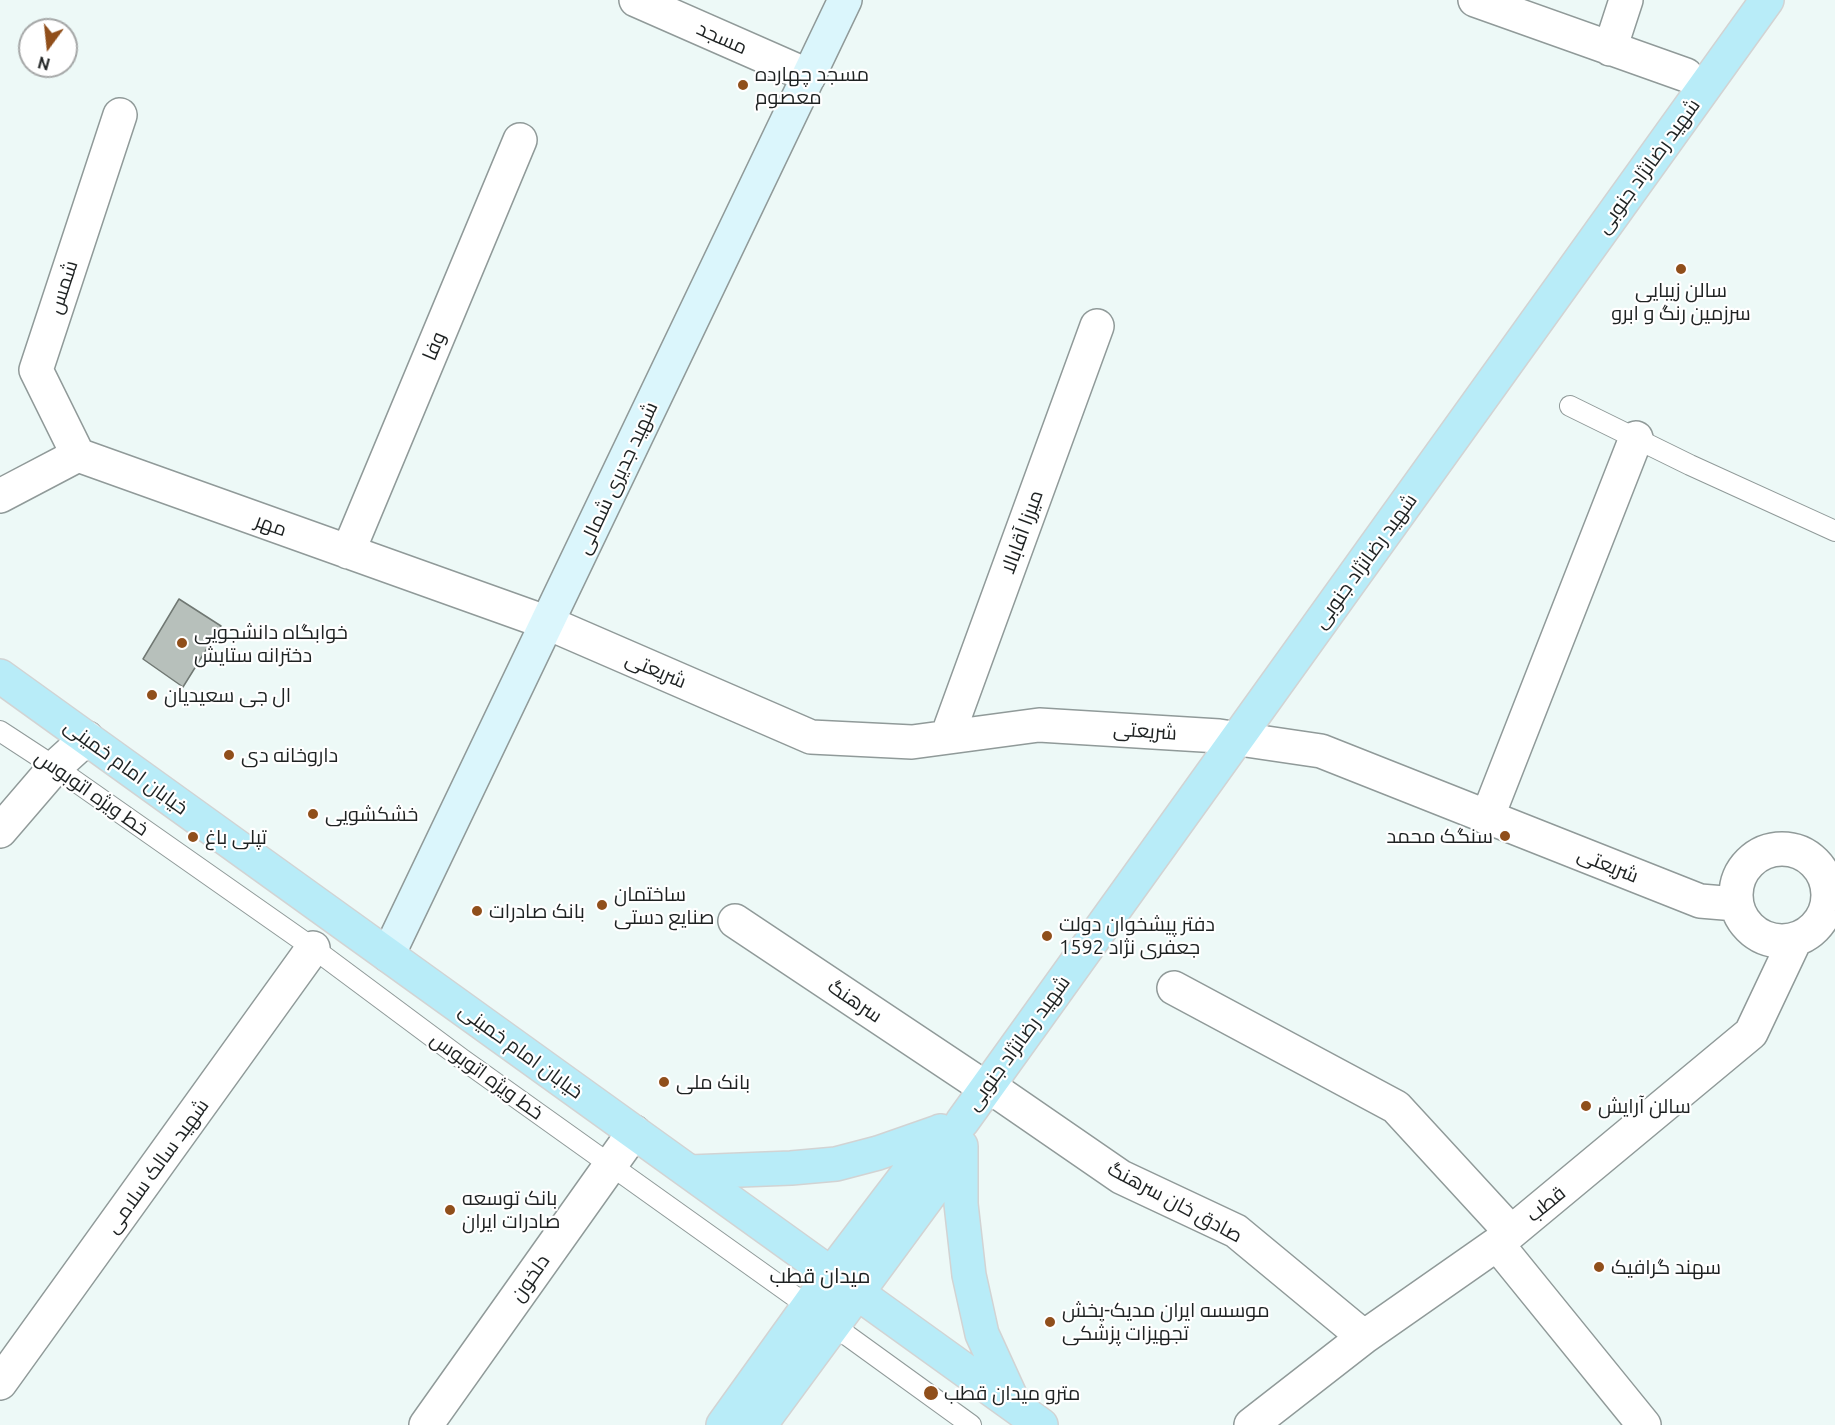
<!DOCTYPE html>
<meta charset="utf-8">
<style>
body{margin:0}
#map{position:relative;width:1835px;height:1425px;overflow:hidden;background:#edf9f7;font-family:Ubuntu,sans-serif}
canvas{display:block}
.north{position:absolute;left:18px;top:18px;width:60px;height:60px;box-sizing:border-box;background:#fff;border:2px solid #a5a7a7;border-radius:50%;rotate:195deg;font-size:16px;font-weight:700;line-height:24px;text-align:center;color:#1e2222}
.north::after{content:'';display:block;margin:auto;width:21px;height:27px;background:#904f1b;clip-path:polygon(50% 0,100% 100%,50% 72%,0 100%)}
</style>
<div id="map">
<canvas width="1835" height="1425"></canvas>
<div class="north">N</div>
</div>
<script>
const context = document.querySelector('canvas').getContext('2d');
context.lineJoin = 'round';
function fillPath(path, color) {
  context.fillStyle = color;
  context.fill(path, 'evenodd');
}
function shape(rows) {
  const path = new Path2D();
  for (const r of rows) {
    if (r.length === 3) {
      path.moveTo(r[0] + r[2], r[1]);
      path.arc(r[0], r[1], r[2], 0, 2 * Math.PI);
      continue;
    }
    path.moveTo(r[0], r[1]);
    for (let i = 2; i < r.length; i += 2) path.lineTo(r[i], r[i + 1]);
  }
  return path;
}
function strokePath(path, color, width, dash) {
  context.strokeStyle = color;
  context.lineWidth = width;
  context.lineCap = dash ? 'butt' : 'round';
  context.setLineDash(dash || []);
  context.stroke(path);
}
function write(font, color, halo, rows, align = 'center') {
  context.font = font + ' Ubuntu,Cairo,sans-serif';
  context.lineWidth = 4.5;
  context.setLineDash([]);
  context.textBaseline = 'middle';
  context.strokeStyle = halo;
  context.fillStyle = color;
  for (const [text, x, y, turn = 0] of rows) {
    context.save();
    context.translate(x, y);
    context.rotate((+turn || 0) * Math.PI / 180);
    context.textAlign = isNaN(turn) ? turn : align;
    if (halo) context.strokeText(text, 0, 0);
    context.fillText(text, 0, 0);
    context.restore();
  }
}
const building = shape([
 [179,599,221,626,183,687,143,659,179,599]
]);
fillPath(building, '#b7c0bb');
strokePath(building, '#707873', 1.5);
const service = shape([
 [1570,406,1690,465,1835,531],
 [0,731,55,767,313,948,462,1059,808,1306,832,1327,848,1336,971,1425]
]);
const minor = shape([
 [636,0,809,76],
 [1475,0,1686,75],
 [1610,49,1626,0],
 [78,455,36,370,120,115],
 [0,496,78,455,548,623,811,737,912,742,1039,725,1219,736,1321,751,1700,901,1736,904],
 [348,552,520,140],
 [947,737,1097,326],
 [1487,818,1636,438],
 [0,831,55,767,87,738],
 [1782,895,46],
 [735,921,975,1081,1002,1095,1121,1177,1236,1231,1364,1337],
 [1174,988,1396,1107,1511,1232],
 [1497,1244,1644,1425],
 [0,1383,313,948],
 [426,1425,634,1132],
 [1251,1425,1364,1337,1497,1244,1751,1033,1795,940]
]);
const secondary = shape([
 [388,955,845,0]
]);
const primary = shape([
 [0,676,1041,1425],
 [962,1122,1767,0],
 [961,1146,961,1204,969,1275,982,1334,1014,1404],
 [690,1172,791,1168,836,1164,878,1153,941,1131],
 [723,1425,832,1273,940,1131],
 [760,1425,960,1153]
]);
strokePath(service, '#909a99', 22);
strokePath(minor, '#909a99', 36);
strokePath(secondary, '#909a99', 36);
strokePath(primary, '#d2d3d3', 36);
strokePath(service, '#fff', 20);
strokePath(minor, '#fff', 33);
strokePath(secondary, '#dbf6fc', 33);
strokePath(primary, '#b8ecf8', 33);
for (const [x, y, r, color] of [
 [743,85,6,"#904f1b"],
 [1681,269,6,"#904f1b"],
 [182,643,6,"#904f1b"],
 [152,695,6,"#904f1b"],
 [229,755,6,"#904f1b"],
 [313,814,6,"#904f1b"],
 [1505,836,6,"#904f1b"],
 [193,837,6,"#904f1b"],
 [602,905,6,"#904f1b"],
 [477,911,6,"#904f1b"],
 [1047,936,6,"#904f1b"],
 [664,1082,6,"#904f1b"],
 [1586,1106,6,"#904f1b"],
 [450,1210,6,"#904f1b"],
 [1599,1267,6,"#904f1b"],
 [1050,1322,6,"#904f1b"],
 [931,1393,8,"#904f1b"]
]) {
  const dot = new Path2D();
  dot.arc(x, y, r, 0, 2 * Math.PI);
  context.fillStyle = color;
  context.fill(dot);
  strokePath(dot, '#fff', 2);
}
write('20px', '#1e2222', '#fff', [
 ["مسجد",722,38,24],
 ["شهید رضانژاد جنوبی",1648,166,-54],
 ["شمس",63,287,-72],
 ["وفا",434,346,-67],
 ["شهید جدیری شمالی",617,478,-65],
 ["مهر",271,525,20],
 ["میرزا آقابالا",1022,532,-70],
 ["شهید رضانژاد جنوبی",1365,561,-54],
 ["شریعتی",656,670,23],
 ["شریعتی",1145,731,4],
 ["خیابان امام خمینی",126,767,36],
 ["خط ویژه اتوبوس",92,793,35],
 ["شریعتی",1608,865,22],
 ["سرهنگ",855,1001,34],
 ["شهید رضانژاد جنوبی",1018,1043,-54],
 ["خیابان امام خمینی",521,1051,36],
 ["خط ویژه اتوبوس",487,1076,36],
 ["شهید سالک سلامی",157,1166,-54],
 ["صادق خان سرهنگ",1175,1202,28],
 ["قطب",1546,1204,-39],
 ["دلخون",530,1278,-55]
]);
write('20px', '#1e2222', '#fff', [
 ["مسجد چهارده",755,74],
 ["معصوم",755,97],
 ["سالن زیبایی",1681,290,"center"],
 ["سرزمین رنگ و ابرو",1681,313,"center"],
 ["خوابگاه دانشجویی",194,632],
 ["دخترانه ستایش",194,655],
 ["ال جی سعیدیان",164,695],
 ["داروخانه دی",241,755],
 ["خشکشویی",325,814],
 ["سنگک محمد",1493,836,"right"],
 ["تپلی باغ",205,837],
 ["ساختمان",614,894],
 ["صنایع دستی",614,917],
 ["بانک صادرات",489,911],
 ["دفتر پیشخوان دولت",1059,924],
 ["1592 جعفری نژاد",1059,947],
 ["بانک ملی",676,1082],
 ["سالن آرایش",1598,1106],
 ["بانک توسعه",462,1198],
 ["صادرات ایران",462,1221],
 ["سهند گرافیک",1611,1267],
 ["موسسه ایران مدیک-پخش",1062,1310],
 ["تجهیزات پزشکی",1062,1333],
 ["مترو میدان قطب",944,1393]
], 'left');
write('21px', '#1e2222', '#fff', [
 ["میدان قطب",820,1276]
]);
</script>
